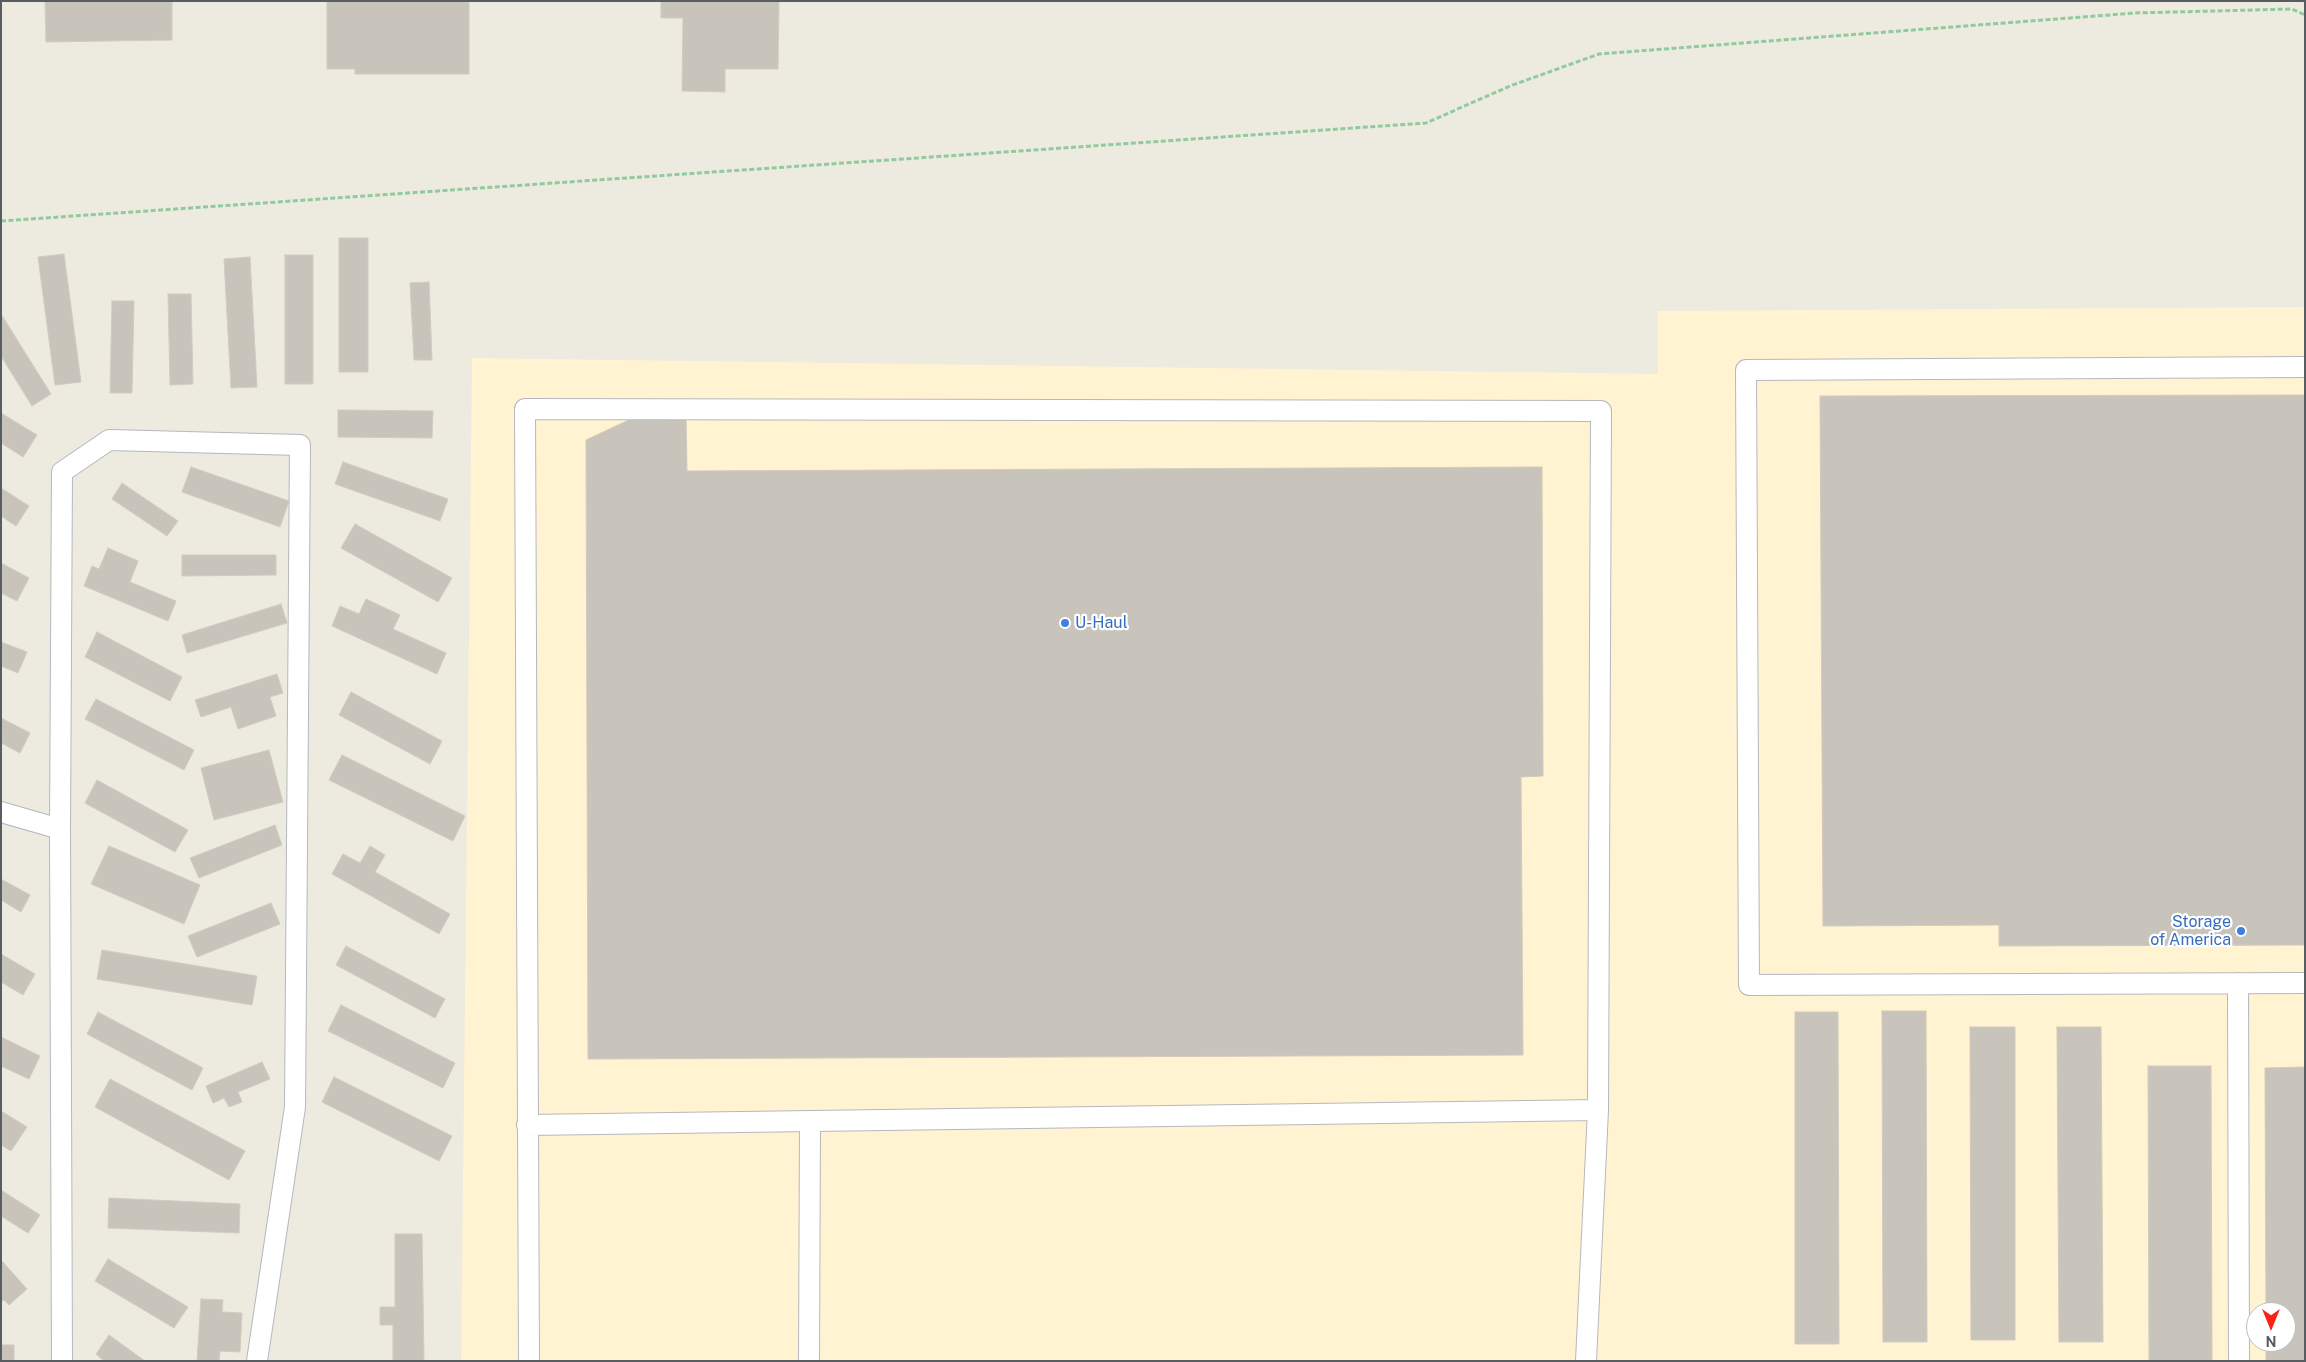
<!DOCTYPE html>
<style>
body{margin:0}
#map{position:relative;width:2306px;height:1362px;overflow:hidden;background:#edeadf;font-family:"Public Sans",sans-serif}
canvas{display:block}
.frame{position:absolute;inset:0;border:2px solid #585d62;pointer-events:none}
.north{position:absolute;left:2246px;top:1302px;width:50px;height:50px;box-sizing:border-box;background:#fff;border:1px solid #bcbec0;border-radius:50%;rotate:180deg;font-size:14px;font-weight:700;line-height:20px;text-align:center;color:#585d62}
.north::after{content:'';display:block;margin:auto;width:18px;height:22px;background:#fb2117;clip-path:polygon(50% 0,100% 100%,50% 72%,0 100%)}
</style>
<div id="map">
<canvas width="2306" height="1362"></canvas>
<div class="frame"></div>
<div class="north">N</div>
</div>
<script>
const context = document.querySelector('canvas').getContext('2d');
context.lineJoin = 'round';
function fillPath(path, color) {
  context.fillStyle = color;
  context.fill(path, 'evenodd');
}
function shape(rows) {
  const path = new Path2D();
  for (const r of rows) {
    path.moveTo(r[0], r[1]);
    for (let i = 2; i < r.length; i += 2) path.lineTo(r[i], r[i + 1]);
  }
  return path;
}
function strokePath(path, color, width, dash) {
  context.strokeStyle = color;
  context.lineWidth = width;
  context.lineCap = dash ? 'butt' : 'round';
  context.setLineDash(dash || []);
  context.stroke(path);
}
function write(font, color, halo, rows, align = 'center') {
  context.font = font + ' "Public Sans",sans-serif';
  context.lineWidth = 4.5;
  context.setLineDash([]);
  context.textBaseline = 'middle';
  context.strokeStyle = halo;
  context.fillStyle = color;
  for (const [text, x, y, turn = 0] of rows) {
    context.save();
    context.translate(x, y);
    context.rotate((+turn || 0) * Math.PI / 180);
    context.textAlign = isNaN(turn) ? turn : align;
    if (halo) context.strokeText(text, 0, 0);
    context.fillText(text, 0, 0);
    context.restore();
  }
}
fillPath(shape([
 [2305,307,2305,1361,461,1361,472,358,1658,374,1658,311],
 [2256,1312,2286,1312,2286,1342,2256,1342]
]), '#fff3d2');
const building = shape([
 [45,1,172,1,172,40,46,42,45,1],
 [327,1,469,1,469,74,355,74,355,69,327,69,327,1],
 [661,1,779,1,778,69,725,69,725,92,682,91,683,18,661,18,661,1],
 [339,238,368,238,368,372,339,372,339,238],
 [64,254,81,382,55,385,38,257,64,254],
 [285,255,313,255,313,384,285,384,285,255],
 [250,257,257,387,231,388,224,259,250,257],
 [429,282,432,360,414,360,410,283,429,282],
 [168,294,191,294,193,384,170,385,168,294],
 [112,301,134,301,132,393,110,393,112,301],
 [1,314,51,394,32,406,1,356,1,314],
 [2305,395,2305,945,1999,946,1999,925,1823,926,1820,396,2305,395],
 [338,410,433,411,432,438,338,437,338,410],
 [1,413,37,435,23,457,1,443,1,413],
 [633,418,686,418,687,471,1542,467,1543,776,1521,777,1523,1055,588,1059,586,440,633,418],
 [343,462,448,499,440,521,335,484,343,462],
 [191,467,289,501,280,527,182,492,191,467],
 [122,483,178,521,167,536,112,499,122,483],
 [1,488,29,506,16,526,1,516,1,488],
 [355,524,452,578,438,602,341,548,355,524],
 [108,548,138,561,130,582,176,601,168,621,84,586,92,566,99,569,108,548],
 [182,555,276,555,276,575,182,576,182,555],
 [1,563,29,578,17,601,1,593,1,563],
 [366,599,400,615,393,629,446,653,437,674,332,626,340,606,359,614,366,599],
 [281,604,287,623,187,653,182,635,281,604],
 [97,632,182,677,170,701,85,657,97,632],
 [1,642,27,652,18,673,1,666,1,642],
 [277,674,283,693,270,697,276,716,238,729,231,707,201,717,195,700,277,674],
 [351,692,442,741,430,764,339,715,351,692],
 [96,699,194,750,184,770,85,719,96,699],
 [1,718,30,733,20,753,1,743,1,718],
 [269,750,283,802,214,820,201,768,269,750],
 [342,755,465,816,453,841,329,780,342,755],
 [97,780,188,830,175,852,85,803,97,780],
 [275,825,282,845,199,878,190,858,275,825],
 [109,846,200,885,184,924,91,884,109,846],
 [370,846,385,855,375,872,450,914,439,934,332,874,343,854,360,863,370,846],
 [1,879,30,895,21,912,1,900,1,879],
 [271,903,280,924,197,957,188,936,271,903],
 [346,946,445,999,435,1018,336,965,346,946],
 [102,950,257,976,252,1005,97,979,102,950],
 [1,954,35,974,23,995,1,982,1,954],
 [341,1005,455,1063,443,1088,328,1031,341,1005],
 [1882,1011,1926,1011,1927,1342,1883,1342,1882,1011],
 [98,1012,203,1068,192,1090,87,1034,98,1012],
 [1795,1012,1838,1012,1839,1344,1795,1344,1795,1012],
 [1970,1027,2015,1027,2015,1340,1971,1340,1970,1027],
 [2057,1027,2101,1027,2103,1342,2059,1342,2057,1027],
 [1,1037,40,1056,29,1079,1,1066,1,1037],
 [262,1062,270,1079,238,1092,242,1102,229,1107,224,1098,213,1103,206,1086,262,1062],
 [2148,1066,2211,1066,2212,1361,2149,1361,2148,1066],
 [2305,1067,2305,1361,2266,1361,2266,1342,2286,1342,2286,1312,2266,1312,2265,1068,2305,1067],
 [334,1077,452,1136,439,1161,322,1102,334,1077],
 [110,1079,245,1151,229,1180,95,1107,110,1079],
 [1,1111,27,1127,11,1151,1,1145,1,1111],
 [1,1190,40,1215,28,1233,1,1216,1,1190],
 [109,1198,240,1204,239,1233,108,1228,109,1198],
 [395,1234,422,1234,424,1361,393,1361,393,1325,380,1325,380,1307,395,1307,395,1234],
 [108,1259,188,1307,174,1328,95,1281,108,1259],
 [1,1260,27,1289,9,1305,4,1300,1,1302,1,1260],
 [201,1299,223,1300,222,1312,242,1313,240,1352,220,1351,219,1361,197,1361,201,1299],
 [109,1335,145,1361,104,1361,96,1354,109,1335],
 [1,1345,14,1345,14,1361,1,1361,1,1345]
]);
fillPath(building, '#c8c4bc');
strokePath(building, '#d2cbbd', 1);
const service = shape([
 [2305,367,1746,370,1749,985,2305,983],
 [1,812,60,829,62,1361],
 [60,829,62,472,109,440,300,445,295,1107,257,1361],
 [2238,983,2239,1361],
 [527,1125,1598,1110],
 [529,1361,525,409,1601,411,1598,1110,1586,1361],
 [809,1361,810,1121]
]);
strokePath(service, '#b5b8be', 22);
strokePath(shape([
 [1,221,1426,123,1510,86,1599,54,2135,13,2292,9,2305,15]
]), '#91ca9f', 3, [5, 2.5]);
strokePath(service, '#fff', 20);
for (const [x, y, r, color] of [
 [1065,623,5,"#3f7fe0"],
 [2241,931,5,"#3f7fe0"]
]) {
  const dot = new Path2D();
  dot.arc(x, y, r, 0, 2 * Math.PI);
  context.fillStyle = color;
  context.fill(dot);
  strokePath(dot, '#fff', 2);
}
write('16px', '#366cbe', '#fff', [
 ["U-Haul",1075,623],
 ["Storage",2231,922,"right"],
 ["of America",2231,940,"right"]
], 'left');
</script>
